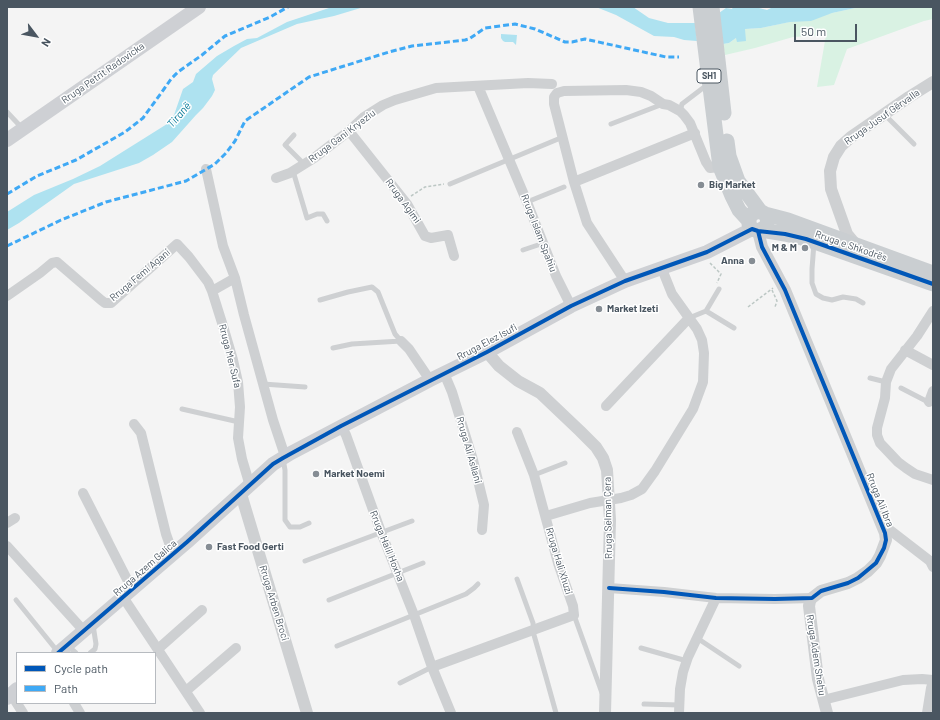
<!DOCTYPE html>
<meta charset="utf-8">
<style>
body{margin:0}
#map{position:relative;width:940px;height:720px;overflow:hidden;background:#f4f4f4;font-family:Barlow,sans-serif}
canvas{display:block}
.frame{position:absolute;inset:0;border:8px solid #4a5661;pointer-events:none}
.legend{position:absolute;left:16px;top:652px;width:140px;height:52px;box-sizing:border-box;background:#fff;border:1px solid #b7bbc0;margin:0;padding:5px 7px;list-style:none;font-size:12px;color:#4a5661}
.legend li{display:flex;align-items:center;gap:8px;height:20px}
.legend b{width:20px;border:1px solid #b7bbc0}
.north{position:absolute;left:16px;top:16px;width:40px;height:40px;-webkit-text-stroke:3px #fff;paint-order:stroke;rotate:122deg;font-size:11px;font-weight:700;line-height:16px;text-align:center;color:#4a5661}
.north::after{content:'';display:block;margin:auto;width:14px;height:18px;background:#4a5661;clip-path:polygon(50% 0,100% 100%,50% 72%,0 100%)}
.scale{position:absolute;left:794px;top:24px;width:63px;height:18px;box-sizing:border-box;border:2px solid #4a5661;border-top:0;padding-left:5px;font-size:12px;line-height:14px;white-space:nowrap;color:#4a5661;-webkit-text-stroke:3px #fff;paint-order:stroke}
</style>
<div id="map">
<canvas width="940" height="720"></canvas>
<div class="frame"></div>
<ul class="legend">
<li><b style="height:5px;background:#0057b8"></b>Cycle path</li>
<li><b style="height:5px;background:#3fa9f5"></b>Path</li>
</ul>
<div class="north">N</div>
<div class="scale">50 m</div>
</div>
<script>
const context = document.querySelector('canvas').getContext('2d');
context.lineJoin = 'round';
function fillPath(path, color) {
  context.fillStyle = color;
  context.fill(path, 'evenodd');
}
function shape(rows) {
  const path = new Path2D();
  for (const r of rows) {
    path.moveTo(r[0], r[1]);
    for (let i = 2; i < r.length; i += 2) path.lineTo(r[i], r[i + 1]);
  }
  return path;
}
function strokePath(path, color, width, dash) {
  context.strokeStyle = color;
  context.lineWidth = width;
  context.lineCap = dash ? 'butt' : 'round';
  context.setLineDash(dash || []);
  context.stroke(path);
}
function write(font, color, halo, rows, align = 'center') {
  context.font = font + ' Barlow,sans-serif';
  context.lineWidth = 3;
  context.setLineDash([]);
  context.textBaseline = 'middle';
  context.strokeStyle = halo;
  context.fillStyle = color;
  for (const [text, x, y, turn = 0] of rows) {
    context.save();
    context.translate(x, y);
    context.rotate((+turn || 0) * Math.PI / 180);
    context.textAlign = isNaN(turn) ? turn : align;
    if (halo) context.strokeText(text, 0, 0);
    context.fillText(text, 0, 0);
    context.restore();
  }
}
fillPath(shape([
 [860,7,933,7,933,19,924,21,847,49,834,85,817,87,826,35,793,37,755,48,725,55,723,44,729,43,736,38,745,29,761,28]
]), '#d9f2e3');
fillPath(shape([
 [332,7,364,7,334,16,297,24,241,48,213,75,212,79,215,90,212,96,203,108,196,115,172,142,153,155,139,163,74,184,19,223,7,230,7,212,34,195,73,179,100,166,167,124,174,115,183,89,193,82,196,74,217,56,234,46,247,39,257,38,287,22],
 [596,7,633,7,649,18,668,23,695,23,697,41,684,40,674,37,654,36,616,15],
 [733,7,755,7,767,10,773,7,860,7,832,13,811,21,790,22,761,28,745,29,746,41,737,42,736,38,729,43,723,44,719,13,726,8,732,9],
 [501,34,517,35,516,45,513,42,505,42,503,41,501,38]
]), '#aee2f0');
strokePath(shape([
 [411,196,425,187,444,184],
 [710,263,721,274,717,283],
 [772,290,777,301,775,307],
 [748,307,773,288]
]), '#bcc7c4', 1.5, [3, 2]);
strokePath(shape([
 [680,111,682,104,703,88],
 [7,112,22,128],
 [884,114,914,144],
 [611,124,663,104],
 [294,135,285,145,304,164],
 [293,171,307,218,317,214,323,214,327,221],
 [450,184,563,137],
 [527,202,564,187],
 [814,243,812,269,812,283,816,294,823,298,832,300,843,297,856,299,863,303],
 [523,250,544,243],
 [320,300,348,292,372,287,378,292,395,334,401,341],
 [706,311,719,289],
 [689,318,706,311,734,328],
 [333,348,352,344,401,341],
 [870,378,886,382],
 [263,384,305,387],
 [901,388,930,403],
 [182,409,239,422],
 [283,459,285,470,285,520,290,527,300,527,309,523],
 [534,475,565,463],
 [305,561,412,521],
 [517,579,533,623,534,635,546,677,556,713],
 [16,600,58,652],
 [329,600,423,563],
 [574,615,602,693],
 [697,638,739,666],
 [68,646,76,653],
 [337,646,466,594,474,588,478,584],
 [641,648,687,661],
 [90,653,95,649,96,644,93,625],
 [400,683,432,667],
 [644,704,679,705]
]), '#ced0d2', 5);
strokePath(shape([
 [478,86,527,202,556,276,571,306],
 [557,93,554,97,554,104,574,182,587,223,625,281],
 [557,93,564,91,626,90,641,92,651,96,663,104,669,105,680,111,684,115,690,123,706,162,710,168,720,167],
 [349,131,407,204,425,236,431,238,448,235,454,256],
 [206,169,223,246,235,278,244,315,273,420,285,456],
 [276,178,290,173,314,158,349,131,364,117,383,105,395,100,436,88,528,83,552,84],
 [574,182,695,133],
 [212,291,235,278],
 [7,296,40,273,52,263,57,262,101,300,105,303,111,303,177,244,189,257,208,282,212,291,223,326,233,360,238,382,240,407,238,438,242,459,250,486],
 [933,311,917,336,891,369,886,382,885,398,877,428,877,435,880,443,898,462,906,468,915,474,933,480],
 [401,341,409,349,430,380],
 [905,350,933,365],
 [444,373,452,392,473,460,484,505,482,530],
 [929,402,933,391],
 [606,406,689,318],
 [134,424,141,433,166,534,173,554],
 [341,426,346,435,381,532,414,615,432,667,451,713],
 [83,493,132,589],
 [546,516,590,503,621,498,631,495,642,489,655,471,693,409,703,382,704,353,702,340,697,329,672,294,662,269],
 [7,523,15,518],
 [882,524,930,561,933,567],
 [7,546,84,631],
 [609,588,664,592,716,598,775,599,812,598],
 [123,597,200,713],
 [158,649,202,610],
 [432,667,574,615,573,606,558,563,534,475,517,432],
 [186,691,236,648],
 [11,694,23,713],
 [823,700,903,680,922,679,933,680],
 [74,703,80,713],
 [679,713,680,689,683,672,688,657,716,598],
 [927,713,931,688,933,682]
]), '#ced0d2', 10);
strokePath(shape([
 [758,231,762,247,785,290,885,533,886,540,880,556,876,563,868,571,858,578,848,583,821,591,812,598,810,601,809,606,818,679,827,713],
 [857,246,847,234,831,189,830,171,834,157,841,146,851,137,909,97,933,82],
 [487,352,499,366,518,381,540,393,580,431,596,447,603,458,607,470,610,520,605,713],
 [241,494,307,713]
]), '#ced0d2', 12);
strokePath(shape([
 [7,140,199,7],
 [58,653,187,542,273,464,291,453,430,380,487,352,571,306,625,281,707,252,752,229],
 [7,698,17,689]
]), '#ced0d4', 14);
strokePath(shape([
 [700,7,720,167,732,196,739,210,749,221],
 [712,7,724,113],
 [727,141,729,156,738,181,760,211],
 [765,214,768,220,766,227,758,231,752,229,749,224,749,218,753,213,760,211,765,214,788,220,933,273],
 [761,230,785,234,806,239,933,284]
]), '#caced1', 15);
strokePath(shape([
 [7,194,37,176,76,160,125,132,143,118,164,89,171,79,178,72,202,55,225,36,270,17,288,7],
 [7,246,61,220,106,202,186,181,215,164,226,153,235,141,245,121,309,77,389,52,412,46,465,40,469,39,485,28,515,24,535,29,565,42,572,42,585,39,666,57,679,57]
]), '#3fa9f5', 3, [6, 3]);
strokePath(shape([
 [609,588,664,592,716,598,775,599,812,598,821,591,848,583,858,578,876,563,884,548,886,540,885,533,785,290,762,247,758,231],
 [58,653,187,542,273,464,283,458,341,426,487,352,571,306,625,281,707,252,752,229,758,231,785,234,806,239,933,284]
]), '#0057b8', 4);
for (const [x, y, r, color] of [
 [701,185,4,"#868d94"],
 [805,248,4,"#868d94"],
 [752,261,4,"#868d94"],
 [599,309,4,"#868d94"],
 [316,474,4,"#868d94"],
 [209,547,4,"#868d94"]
]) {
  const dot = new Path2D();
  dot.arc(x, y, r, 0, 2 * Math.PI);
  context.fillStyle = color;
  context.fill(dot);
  strokePath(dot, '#fff', 1.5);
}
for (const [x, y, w] of [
 [709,76,24]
]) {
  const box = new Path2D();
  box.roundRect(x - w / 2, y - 7, w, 14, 3);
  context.fillStyle = '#fff';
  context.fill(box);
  strokePath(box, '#4a5661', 1);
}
write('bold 9px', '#4a5661', null, [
 ["SH1",709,76]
]);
write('10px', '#4a5661', '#fff', [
 ["Rruga Petrit Radovicka",103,73,-35],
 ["Rruga Jusuf Gërvalla",882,117,-35],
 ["Rruga Gani Kryeziu",342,136,-37],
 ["Rruga Agimi",403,201,54],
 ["Rruga Islam Spahiu",539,233,69],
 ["Rruga e Shkodrës",851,246,19],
 ["Rruga Femi Agani",140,275,-40],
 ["Rruga Elez Isufi",487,342,-28],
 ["Rruga Mer Sufa",230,356,76],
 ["Rruga Ali Asllani",469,450,74],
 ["Rruga Ali Ibra",880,500,68],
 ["Rruga Selman Çera",608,518,-91],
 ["Rruga Halil Hoxha",387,546,68],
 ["Rruga Hali Xhuzi",559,561,73],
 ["Rruga Azem Galica",145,568,-41],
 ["Rruga Arben Broci",274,603,73],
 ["Rruga Adem Shehu",816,655,81]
]);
write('bold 10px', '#4a5661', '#fff', [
 ["Big Market",709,185],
 ["M & M",797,248,"right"],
 ["Anna",744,261,"right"],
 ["Market Izeti",607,309],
 ["Market Noemi",324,474],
 ["Fast Food Gerti",217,547]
], 'left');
write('italic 11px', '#0c7c9b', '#fff', [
 ["Tiranë",179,115,-49]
]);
</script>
